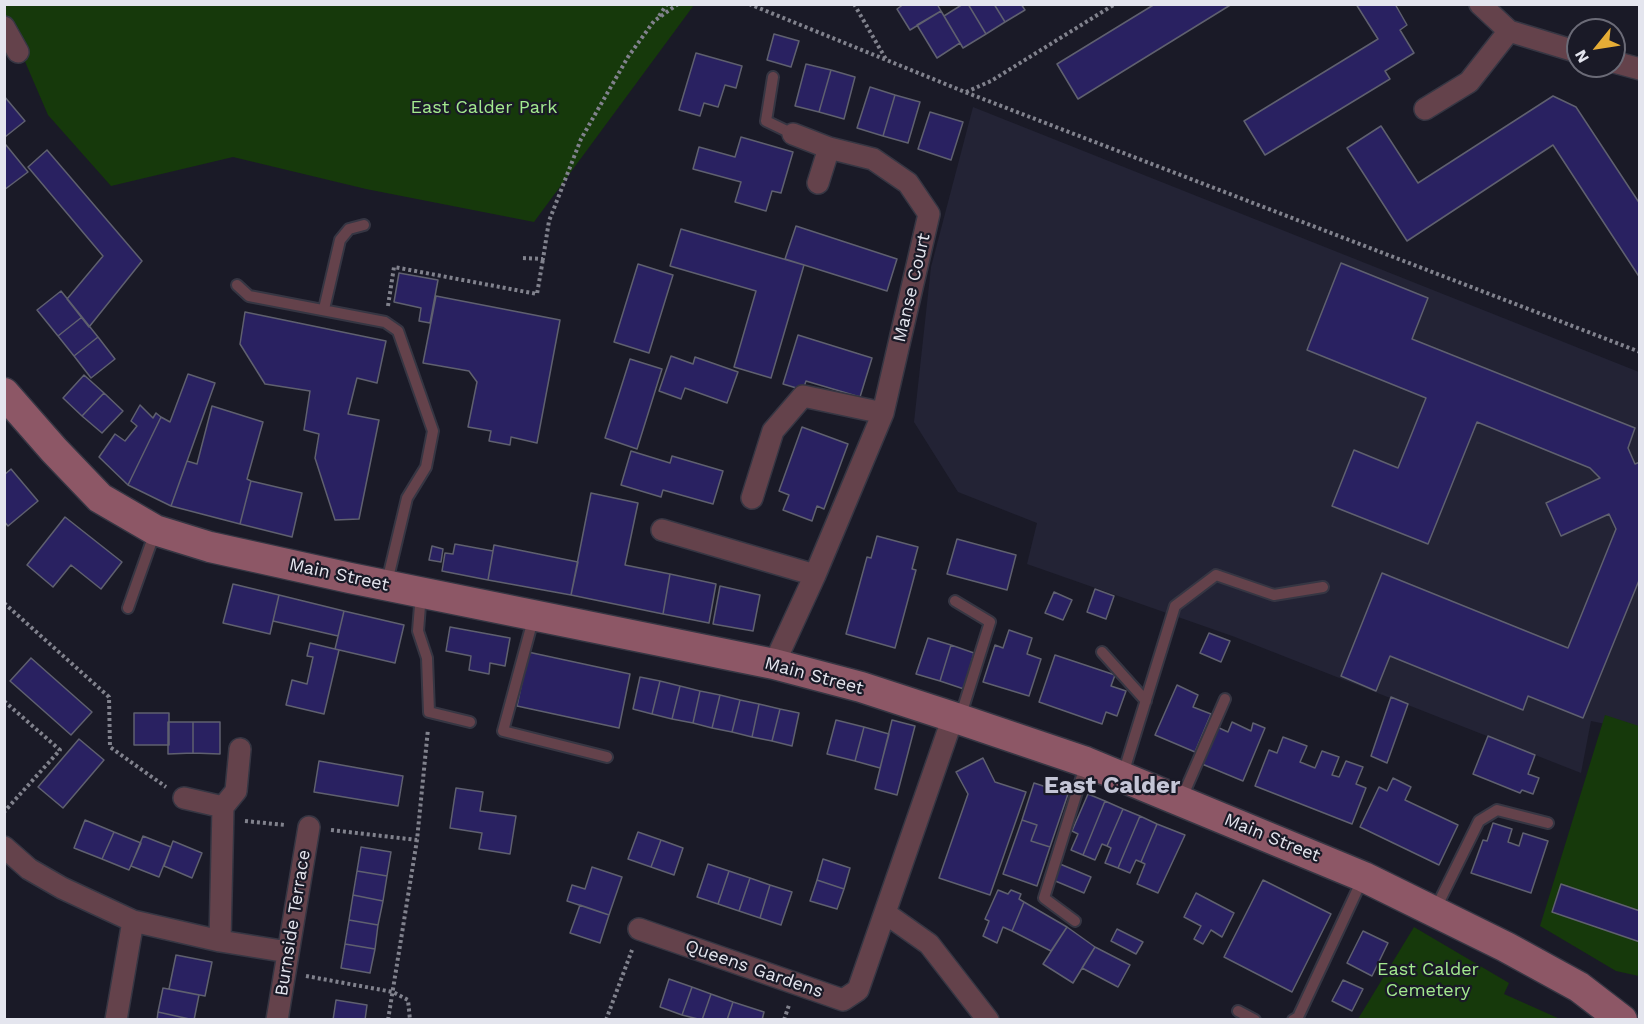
<!DOCTYPE html>
<style>
body{margin:0}
#map{position:relative;width:1644px;height:1024px;overflow:hidden;background:#1a1a27;font-family:"Work Sans",sans-serif}
canvas{display:block}
.frame{position:absolute;inset:0;border:6px solid #e4e5ee;pointer-events:none}
.north{position:absolute;left:1566px;top:18px;width:60px;height:60px;box-sizing:border-box;background:#1a1a27;border:2px solid #6b6b77;border-radius:50%;rotate:240deg;font-size:16px;font-weight:700;line-height:24px;text-align:center;color:#e4e5ee}
.north::after{content:'';display:block;margin:auto;width:21px;height:27px;background:#e6ad36;clip-path:polygon(50% 0,100% 100%,50% 72%,0 100%)}
</style>
<div id="map">
<canvas width="1644" height="1024"></canvas>
<div class="frame"></div>
<div class="north">N</div>
</div>
<script>
const context = document.querySelector('canvas').getContext('2d');
context.lineJoin = 'round';
function fillPath(path, color) {
  context.fillStyle = color;
  context.fill(path, 'evenodd');
}
function shape(rows) {
  const path = new Path2D();
  for (const r of rows) {
    path.moveTo(r[0], r[1]);
    for (let i = 2; i < r.length; i += 2) path.lineTo(r[i], r[i + 1]);
  }
  return path;
}
function strokePath(path, color, width, dash) {
  context.strokeStyle = color;
  context.lineWidth = width;
  context.lineCap = dash ? 'butt' : 'round';
  context.setLineDash(dash || []);
  context.stroke(path);
}
function write(font, color, halo, rows, align = 'center') {
  context.font = font + ' "Work Sans",sans-serif';
  context.lineWidth = 4.5;
  context.setLineDash([]);
  context.textBaseline = 'middle';
  context.strokeStyle = halo;
  context.fillStyle = color;
  for (const [text, x, y, turn = 0] of rows) {
    context.save();
    context.translate(x, y);
    context.rotate((+turn || 0) * Math.PI / 180);
    context.textAlign = isNaN(turn) ? turn : align;
    if (halo) context.strokeText(text, 0, 0);
    context.fillText(text, 0, 0);
    context.restore();
  }
}
fillPath(shape([
 [973,107,1639,372,1639,731,1591,721,1581,773,1235,637,1027,564,1037,523,958,492,914,422,931,267]
]), '#232335');
fillPath(shape([
 [4,5,694,5,534,222,366,189,233,157,111,186,48,115,5,15],
 [1605,715,1639,726,1639,976,1616,971,1540,926],
 [1414,927,1509,983,1504,994,1560,1019,1358,1019]
]), '#16390b');
const building = shape([
 [904,4,937,4,941,11,910,30,897,9,904,4],
 [963,4,968,4,986,34,963,48,944,16,963,4],
 [968,4,994,4,1005,22,986,34,968,4],
 [994,4,1021,4,1025,10,1005,22,994,4],
 [1155,4,1232,4,1078,99,1057,64,1155,4],
 [1356,4,1395,4,1407,25,1400,30,1414,53,1385,71,1390,79,1265,155,1244,121,1378,39,1356,4],
 [941,11,960,43,937,58,917,25,941,11],
 [774,34,799,41,791,67,767,60,774,34],
 [696,53,742,66,736,88,725,85,718,107,704,103,700,116,679,110,696,53],
 [806,64,831,70,819,112,795,106,806,64],
 [831,70,855,77,844,119,819,112,831,70],
 [870,87,895,95,883,136,857,128,870,87],
 [895,95,920,102,908,143,883,136,895,95],
 [4,96,25,121,5,137,4,136,4,96],
 [1553,96,1576,107,1640,204,1640,278,1553,145,1407,241,1347,148,1381,126,1418,183,1553,96],
 [930,112,963,122,951,160,918,149,930,112],
 [741,137,793,152,781,193,772,191,766,211,735,202,741,182,693,169,699,147,735,157,741,137],
 [6,145,28,172,4,190,4,147,6,145],
 [47,150,142,261,89,327,67,299,103,256,28,167,47,150],
 [796,226,897,259,887,291,785,259,796,226],
 [681,229,804,265,771,378,734,367,756,291,670,266,681,229],
 [1341,263,1428,298,1412,339,1635,428,1628,448,1635,464,1640,462,1640,578,1583,718,1528,696,1523,710,1390,656,1376,691,1341,676,1382,573,1568,648,1616,529,1609,514,1561,536,1546,503,1600,478,1590,468,1477,422,1428,544,1332,506,1354,450,1398,468,1426,398,1307,350,1341,263],
 [638,264,673,275,649,353,614,342,638,264],
 [399,273,438,280,430,323,419,321,421,308,394,302,399,273],
 [61,291,82,317,58,336,37,310,61,291],
 [436,296,560,320,537,443,511,437,510,445,489,441,491,431,468,427,477,382,469,371,423,363,436,296],
 [245,312,386,341,377,383,357,378,348,414,379,420,359,519,335,520,315,458,319,434,304,430,310,391,265,384,240,344,245,312],
 [82,317,98,337,74,356,58,336,82,317],
 [798,335,872,358,860,397,806,381,803,390,783,384,798,335],
 [98,337,115,359,91,378,74,356,98,337],
 [671,356,693,364,695,357,738,372,727,403,685,388,681,399,659,391,671,356],
 [630,359,662,369,637,449,605,438,630,359],
 [188,374,215,383,171,506,128,485,161,417,170,422,188,374],
 [84,375,104,393,82,416,63,398,84,375],
 [104,393,123,411,102,433,82,416,104,393],
 [140,405,153,418,156,413,161,417,128,485,99,457,115,434,125,441,137,426,131,421,140,405],
 [212,406,263,422,247,479,251,481,240,524,171,506,187,461,197,464,212,406],
 [802,427,848,444,824,509,817,506,812,521,783,510,789,495,779,491,802,427],
 [631,451,670,463,672,456,723,471,713,504,663,490,661,497,621,485,631,451],
 [11,469,38,501,8,526,4,521,4,475,11,469],
 [251,481,302,493,292,537,240,524,251,481],
 [591,493,638,503,625,565,670,574,663,614,571,595,591,493],
 [65,517,122,562,101,589,71,565,53,587,27,565,65,517],
 [877,536,918,547,912,569,916,570,895,648,846,634,867,557,871,558,877,536],
 [957,539,1016,555,1007,590,947,574,957,539],
 [455,544,493,551,488,580,442,571,445,553,453,554,455,544],
 [494,545,578,562,571,595,488,580,494,545],
 [432,546,443,549,441,562,429,560,432,546],
 [670,574,716,584,709,623,663,614,670,574],
 [233,584,279,595,270,634,223,623,233,584],
 [720,586,760,595,753,631,713,624,720,586],
 [1095,589,1114,596,1106,619,1087,612,1095,589],
 [1054,592,1072,600,1063,620,1045,613,1054,592],
 [279,595,344,611,338,636,273,621,279,595],
 [344,611,404,625,395,663,335,649,344,611],
 [450,627,510,638,505,666,490,663,489,674,469,670,471,656,446,651,450,627],
 [1009,630,1032,638,1027,654,1041,659,1029,696,983,682,995,645,1003,648,1009,630],
 [1209,633,1230,641,1221,662,1200,653,1209,633],
 [928,638,951,645,940,681,916,674,928,638],
 [310,643,339,650,324,714,286,705,292,680,307,684,313,657,307,656,310,643],
 [951,645,974,653,964,689,940,681,951,645],
 [528,652,630,674,619,728,517,706,528,652],
 [1055,655,1115,675,1111,686,1126,691,1117,716,1106,712,1102,724,1039,702,1055,655],
 [31,658,92,712,71,735,10,681,31,658],
 [640,677,660,681,652,714,633,709,640,677],
 [660,681,680,686,672,719,652,714,660,681],
 [1177,685,1198,695,1193,707,1211,714,1195,752,1155,735,1177,685],
 [680,686,700,691,693,723,672,719,680,686],
 [700,691,720,695,712,728,693,723,700,691],
 [720,695,740,700,732,732,712,728,720,695],
 [1391,697,1408,704,1387,763,1371,756,1391,697],
 [740,700,759,704,752,737,732,732,740,700],
 [759,704,780,709,772,741,752,737,759,704],
 [780,709,799,713,792,746,772,741,780,709],
 [134,713,169,713,169,745,134,745,134,713],
 [836,720,864,727,855,761,827,754,836,720],
 [892,720,915,726,897,795,875,789,892,720],
 [168,722,193,722,193,753,168,754,168,722],
 [193,722,220,722,220,754,193,753,193,722],
 [1232,722,1251,731,1253,723,1265,728,1243,781,1202,764,1217,727,1228,732,1232,722],
 [864,727,889,734,880,768,855,761,864,727],
 [1488,736,1535,755,1528,774,1539,778,1533,794,1522,790,1520,793,1473,774,1488,736],
 [1283,737,1307,746,1300,762,1315,768,1322,751,1339,757,1332,775,1339,777,1346,761,1363,767,1356,784,1366,788,1352,824,1255,786,1269,750,1277,753,1283,737],
 [79,739,104,760,63,808,38,787,79,739],
 [983,758,995,782,1026,792,990,895,939,878,968,794,956,772,983,758],
 [319,761,403,776,398,806,314,792,319,761],
 [1393,778,1411,787,1405,800,1458,825,1439,865,1360,827,1379,787,1387,791,1393,778],
 [1034,783,1068,794,1050,847,1031,841,1037,825,1022,820,1034,783],
 [456,788,483,792,480,811,516,816,510,854,479,849,482,833,450,828,456,788],
 [1088,794,1105,801,1083,855,1071,850,1078,834,1072,831,1088,794],
 [1105,801,1123,809,1107,846,1102,844,1095,860,1083,855,1105,801],
 [1123,809,1140,816,1118,868,1105,863,1111,848,1107,846,1123,809],
 [1140,816,1157,824,1141,862,1136,860,1130,873,1118,868,1140,816],
 [85,820,114,832,102,859,74,848,85,820],
 [1022,820,1037,825,1031,841,1050,847,1037,886,1003,874,1022,820],
 [1493,823,1512,829,1508,842,1519,846,1523,833,1548,841,1531,893,1471,873,1483,840,1487,841,1493,823],
 [1157,824,1185,835,1158,893,1137,884,1145,864,1141,862,1157,824],
 [114,832,141,843,129,870,102,859,114,832],
 [638,832,661,840,651,867,628,859,638,832],
 [143,836,171,847,159,877,131,866,143,836],
 [661,840,683,848,674,875,651,867,661,840],
 [173,841,202,853,192,878,164,866,173,841],
 [361,847,391,852,387,876,357,871,361,847],
 [823,859,850,868,844,889,817,880,823,859],
 [708,864,729,871,718,904,697,897,708,864],
 [1060,864,1091,877,1084,893,1053,880,1060,864],
 [592,867,622,877,609,915,567,901,572,885,585,889,592,867],
 [357,871,387,876,383,901,353,895,357,871],
 [729,871,750,878,739,911,718,904,729,871],
 [750,878,770,885,760,918,739,911,750,878],
 [817,880,844,889,837,909,810,901,817,880],
 [1263,880,1331,914,1292,992,1224,957,1263,880],
 [1561,884,1640,911,1640,942,1552,912,1561,884],
 [770,885,792,892,781,925,760,918,770,885],
 [998,890,1008,894,1011,890,1021,894,1019,899,1024,902,1012,931,1003,927,997,943,983,936,989,921,985,919,998,890],
 [1196,893,1234,913,1222,937,1211,930,1203,944,1194,939,1201,926,1184,917,1196,893],
 [353,895,383,901,378,925,349,920,353,895],
 [1024,902,1067,927,1051,951,1012,931,1024,902],
 [580,905,609,915,600,943,570,933,580,905],
 [349,920,378,925,375,949,345,944,349,920],
 [1067,927,1095,947,1073,983,1043,964,1067,927],
 [1117,929,1143,942,1136,954,1111,941,1117,929],
 [1363,931,1388,943,1372,976,1347,963,1363,931],
 [345,944,375,949,370,973,341,968,345,944],
 [1095,947,1130,965,1118,987,1082,968,1095,947],
 [176,955,212,962,205,996,169,989,176,955],
 [669,979,692,987,682,1015,660,1007,669,979],
 [1343,980,1363,989,1352,1011,1332,1001,1343,980],
 [692,987,711,994,702,1020,682,1015,692,987],
 [163,988,199,995,194,1020,158,1012,163,988],
 [711,994,733,1002,727,1020,702,1020,711,994],
 [336,1000,367,1005,365,1020,333,1020,336,1000],
 [733,1002,764,1012,762,1020,727,1020,733,1002],
 [158,1012,194,1020,157,1020,158,1012]
]);
fillPath(building, '#292161');
strokePath(building, '#5f606f', 1.5);
const lane = shape([
 [773,77,766,121,793,134],
 [237,285,249,296,385,322,398,331,433,431,426,467,407,498,387,582],
 [324,309,340,240,349,229,364,225],
 [421,593,418,631,427,658,429,712,470,722],
 [955,601,990,622,960,718],
 [128,608,155,532],
 [534,616,503,731,607,757],
 [1102,652,1146,701],
 [1123,774,1175,606,1216,575,1274,595,1323,587],
 [1181,800,1225,699],
 [1435,910,1479,821,1497,810,1548,823],
 [1075,921,1044,898,1086,763],
 [1238,1011,1255,1020],
 [1293,1020,1298,1017,1362,880]
]);
const street = shape([
 [1480,4,1509,31,1578,52],
 [4,27,18,52],
 [1614,62,1640,69],
 [1425,109,1469,82,1509,31],
 [818,183,829,148],
 [752,498,773,431,803,396,883,413],
 [662,530,815,575],
 [774,664,815,575,883,413,929,214,908,183,873,159,829,148,793,134],
 [184,798,223,807],
 [4,847,29,869,62,888,133,921,220,941,288,952],
 [885,913,929,944,988,1020],
 [639,929,843,1000,858,990,953,717],
 [220,941,223,807,236,791,240,749],
 [116,1020,133,921],
 [277,1020,309,827]
]);
const secondary = shape([
 [4,393,54,450,100,498,155,530,210,547,350,578,774,664,861,687,953,717,1086,762,1364,877,1506,947,1579,987,1622,1020]
]);
strokePath(lane, '#363643', 14);
strokePath(street, '#363643', 24);
strokePath(secondary, '#363643', 33);
strokePath(shape([
 [749,4,965,92,1640,352],
 [854,4,887,61],
 [659,16,667,4],
 [966,92,991,81,1115,4],
 [523,258,543,259,549,221,581,139,628,57,654,21,678,4],
 [388,306,394,267,537,294,543,259],
 [4,603,109,697,110,747,166,787],
 [4,701,60,750,4,812],
 [245,821,285,825],
 [331,830,417,840],
 [306,976,393,992,408,1000,410,1020],
 [388,1020,417,840,428,729],
 [606,1020,632,950],
 [784,1020,789,1005]
]), '#81828d', 4, [3, 3]);
strokePath(lane, '#64424b', 10);
strokePath(street, '#64424b', 21);
strokePath(secondary, '#8d5766', 30);
write('18px', '#a3e98f', '#1a1a27', [
 ["East Calder Park",484,108],
 ["East Calder",1428,970],
 ["Cemetery",1428,991]
]);
write('18px', '#e4e5ee', '#1a1a27', [
 ["Manse Court",912,288,-77],
 ["Main Street",339,575,12],
 ["Main Street",814,676,15],
 ["Main Street",1272,838,22],
 ["Burnside Terrace",293,923,-81],
 ["Queens Gardens",754,969,19]
]);
write('bold 24px', '#c4c5d6', '#1a1a27', [
 ["East Calder",1112,786]
]);
</script>
